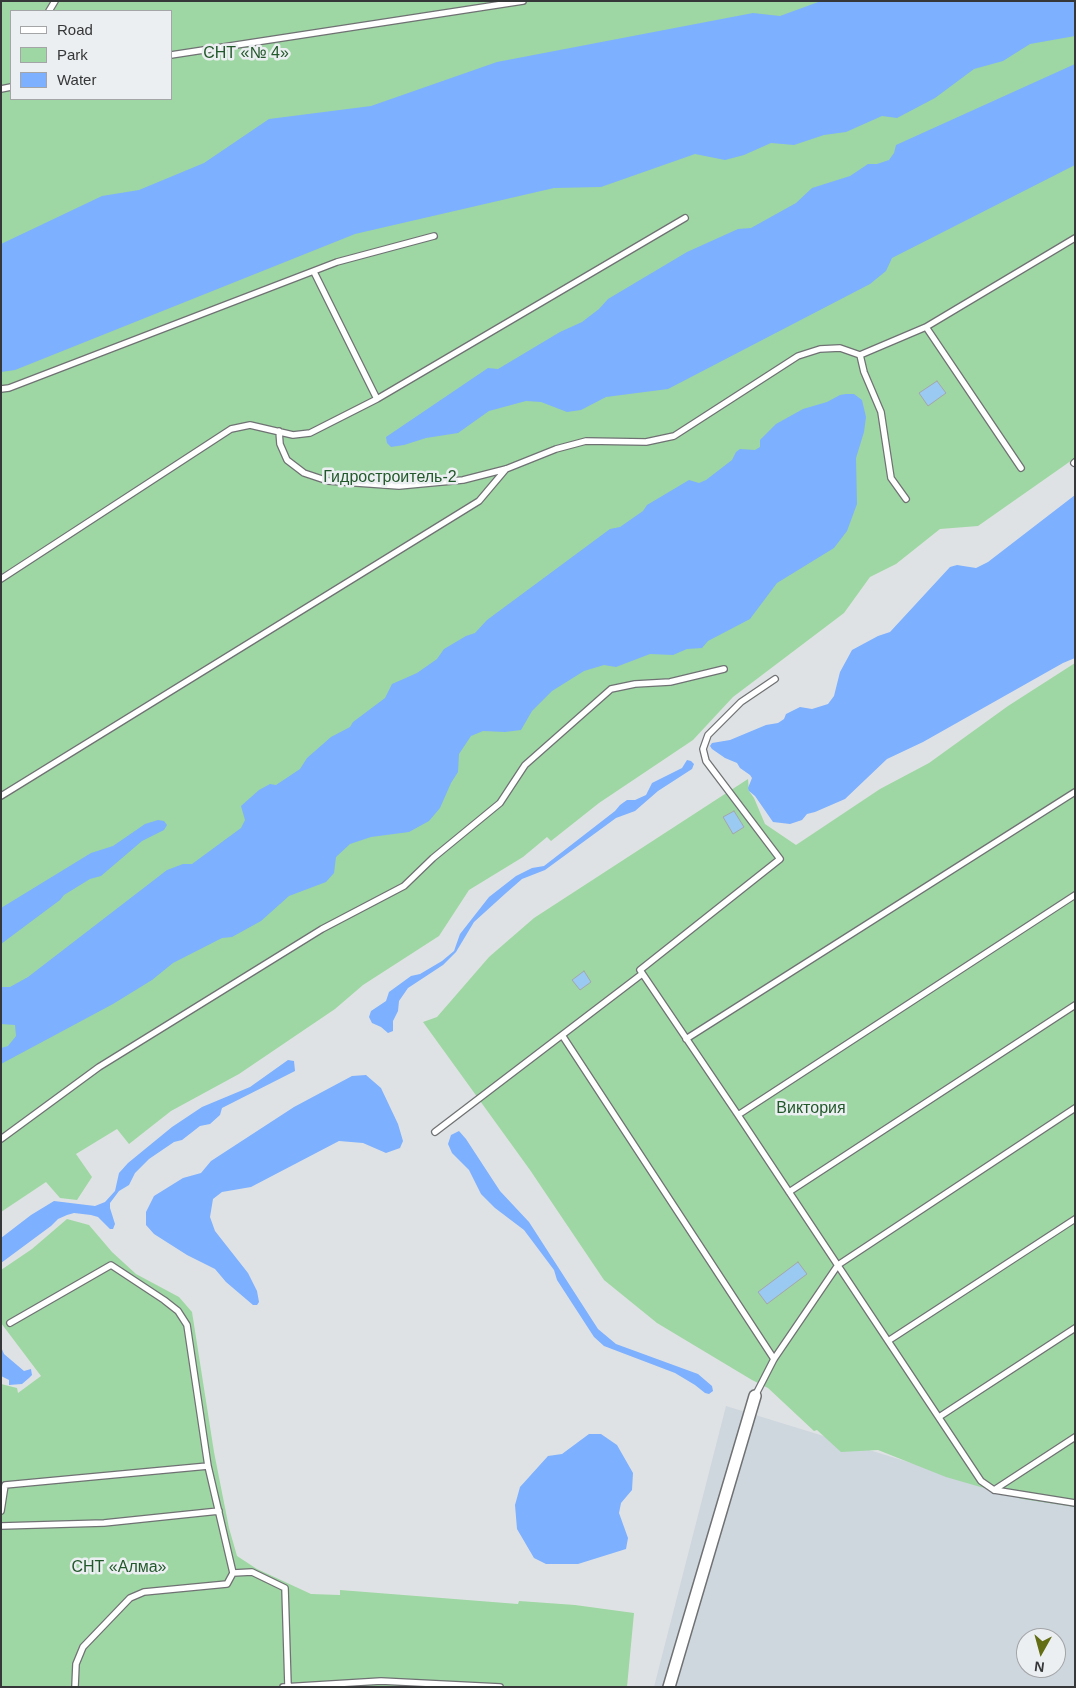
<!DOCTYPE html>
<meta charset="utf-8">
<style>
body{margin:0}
#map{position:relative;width:1076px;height:1688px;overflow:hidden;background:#dfe2e4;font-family:Arial,sans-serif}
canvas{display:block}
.frame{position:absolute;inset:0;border:2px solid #363738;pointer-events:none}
.legend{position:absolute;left:10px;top:10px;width:162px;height:90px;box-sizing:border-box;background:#eceff1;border:1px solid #a3a5a7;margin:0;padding:6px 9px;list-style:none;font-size:15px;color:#363738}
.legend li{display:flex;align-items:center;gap:10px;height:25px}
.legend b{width:25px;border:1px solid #a3a5a7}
.north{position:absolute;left:1016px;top:1628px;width:50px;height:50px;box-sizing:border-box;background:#eceff1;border:1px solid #a3a5a7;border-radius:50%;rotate:187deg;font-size:14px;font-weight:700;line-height:20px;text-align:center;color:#363738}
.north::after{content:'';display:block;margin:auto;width:18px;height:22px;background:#626d14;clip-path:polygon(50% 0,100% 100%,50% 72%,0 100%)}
</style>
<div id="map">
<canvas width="1076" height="1688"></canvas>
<div class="frame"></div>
<ul class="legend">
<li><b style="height:6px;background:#fff"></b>Road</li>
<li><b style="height:14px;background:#9ed7a3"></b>Park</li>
<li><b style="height:14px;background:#7db0ff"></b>Water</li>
</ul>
<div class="north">N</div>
</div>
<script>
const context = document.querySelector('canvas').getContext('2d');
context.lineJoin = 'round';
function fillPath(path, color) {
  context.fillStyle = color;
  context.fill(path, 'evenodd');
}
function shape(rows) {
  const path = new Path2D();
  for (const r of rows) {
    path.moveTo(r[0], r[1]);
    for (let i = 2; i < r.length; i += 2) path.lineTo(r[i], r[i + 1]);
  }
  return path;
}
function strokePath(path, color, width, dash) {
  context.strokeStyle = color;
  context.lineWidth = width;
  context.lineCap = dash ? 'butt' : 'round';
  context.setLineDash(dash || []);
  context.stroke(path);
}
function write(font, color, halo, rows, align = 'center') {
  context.font = font + ' Arial,sans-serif';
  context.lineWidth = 5;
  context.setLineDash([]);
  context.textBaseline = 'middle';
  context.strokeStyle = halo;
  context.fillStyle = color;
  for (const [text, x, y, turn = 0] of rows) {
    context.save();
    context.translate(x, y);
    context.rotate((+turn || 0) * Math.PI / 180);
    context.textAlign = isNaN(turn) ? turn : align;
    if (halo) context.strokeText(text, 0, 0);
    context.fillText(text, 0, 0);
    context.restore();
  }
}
fillPath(shape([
 [726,1406,983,1485,1075,1494,1075,1687,654,1687],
 [1026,1638,1056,1638,1056,1668,1026,1668]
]), '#ced6de');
fillPath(shape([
 [1,1,1075,1,1075,458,978,526,940,529,896,564,870,577,844,613,733,697,693,740,599,803,551,841,547,837,523,857,469,890,439,936,363,985,335,1009,239,1074,171,1111,129,1144,117,1129,76,1154,92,1177,77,1200,60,1198,46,1182,1,1212],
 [11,11,171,11,171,99,11,99],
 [1075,663,1075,1507,1022,1499,946,1477,878,1450,841,1452,817,1430,814,1431,768,1388,752,1380,657,1323,604,1280,530,1170,423,1022,437,1017,489,957,534,918,748,779,749,791,754,798,765,824,796,845,880,789,929,763,1008,706],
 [67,1219,89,1225,112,1252,136,1274,179,1297,192,1312,214,1452,229,1528,237,1556,257,1569,311,1594,340,1595,340,1590,518,1604,519,1601,575,1605,634,1613,627,1687,1,1687,1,1384,17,1388,18,1393,41,1376,1,1323,1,1270,32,1249]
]), '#9ed7a3');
fillPath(shape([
 [821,1,1075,1,1075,36,1030,44,1003,61,974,69,935,98,897,118,882,116,846,132,824,135,794,145,771,143,744,155,725,160,695,154,601,187,554,188,355,234,15,370,1,372,1,244,102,196,139,190,204,163,269,119,371,106,497,62,753,13,780,16],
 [1075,64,1075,165,892,258,886,271,870,284,668,389,606,397,581,410,567,412,541,402,526,401,489,411,458,433,426,438,404,445,391,447,387,443,386,437,488,368,498,369,560,332,582,322,599,309,608,299,687,252,738,229,751,228,796,203,812,188,850,176,868,164,877,164,889,160,894,153,896,145],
 [846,394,854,394,862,400,866,417,864,432,856,458,857,504,847,531,834,548,777,583,750,619,708,641,702,648,687,649,673,655,650,654,616,667,604,665,584,671,552,691,532,711,521,730,505,732,483,731,471,736,459,754,458,772,451,783,440,808,429,821,409,832,371,837,350,844,336,857,334,873,326,882,289,896,261,921,232,937,222,938,173,963,152,980,113,1004,1,1064,1,1048,8,1046,16,1036,15,1025,1,1024,1,987,10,987,28,977,167,870,183,864,192,864,241,828,245,820,241,806,259,790,270,784,276,785,300,769,307,758,331,737,350,727,353,722,385,698,392,684,417,673,437,659,444,649,466,636,475,633,487,620,610,529,620,527,643,511,647,505,689,480,699,483,706,480,732,460,736,452,740,449,755,450,760,447,760,440,776,424,803,409,827,402,840,395],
 [1075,495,1075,658,1063,663,923,742,887,759,845,799,815,812,807,814,802,820,790,824,773,822,755,796,749,791,748,788,752,778,750,775,740,768,737,763,725,758,712,749,710,746,712,743,730,740,766,725,778,723,784,719,786,714,800,707,812,709,828,704,834,696,840,672,852,650,878,636,890,632,950,567,957,565,976,568,988,562],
 [687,760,691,761,694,764,692,769,658,791,635,811,616,818,545,870,522,879,506,893,474,922,456,952,443,965,408,988,399,1001,398,1011,393,1021,393,1031,388,1033,381,1027,372,1023,369,1017,371,1011,386,1001,389,992,411,976,420,974,442,961,454,951,460,934,489,897,516,876,532,868,544,866,615,811,620,805,627,800,635,800,646,795,652,783,682,768],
 [158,820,164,821,167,825,164,830,142,841,101,876,90,879,64,895,60,900,1,944,1,908,91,853,113,846,145,824],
 [288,1060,294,1061,295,1071,222,1108,220,1115,210,1124,200,1126,182,1140,174,1142,149,1159,135,1173,129,1185,119,1191,110,1203,110,1208,115,1224,113,1229,110,1229,98,1217,91,1215,74,1213,67,1215,58,1219,51,1226,1,1263,1,1238,31,1215,54,1201,95,1206,105,1202,115,1191,119,1173,128,1163,172,1127,202,1107,250,1087],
 [366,1075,381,1088,398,1124,403,1141,400,1148,386,1153,363,1143,339,1141,251,1187,222,1192,213,1199,210,1217,215,1231,248,1273,257,1291,259,1302,257,1305,253,1305,226,1282,215,1269,187,1255,154,1234,146,1225,146,1212,154,1196,183,1178,201,1173,211,1161,294,1107,352,1076],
 [459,1131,466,1139,500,1191,529,1222,598,1329,616,1344,698,1374,712,1386,713,1391,709,1394,705,1393,695,1385,675,1373,604,1346,594,1337,557,1280,554,1270,524,1230,495,1208,481,1194,469,1170,452,1153,448,1144,451,1135],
 [1,1347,4,1354,24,1371,31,1369,32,1375,29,1378,22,1384,9,1385,9,1380,1,1376],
 [589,1434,601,1434,617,1445,633,1473,632,1490,621,1503,619,1513,628,1538,626,1549,578,1564,546,1564,534,1558,517,1529,515,1505,520,1487,548,1456,562,1454]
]), '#7db0ff');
const building = shape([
 [937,381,946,393,928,406,919,393,937,381],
 [734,811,744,827,733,834,723,817,734,811],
 [584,971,591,982,580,990,572,980,584,971],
 [798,1262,807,1274,767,1304,758,1292,798,1262]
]);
fillPath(building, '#9acaf2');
strokePath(building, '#a4a7a9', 1);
const service = shape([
 [49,11,55,1],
 [171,55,523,1],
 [1,89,11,87],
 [314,272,377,399],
 [926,327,1021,468],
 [860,355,864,372,881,412,891,478,906,499],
 [1,389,9,388,337,262,434,236],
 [279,431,280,444,287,460,304,473,328,481,399,486,463,480,506,469,556,449,586,441,646,442,674,436,798,356,820,349,840,348,860,355,926,327,1075,238],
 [1074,463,1075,462],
 [1,579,231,429,250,425,293,435,310,433,377,399,685,218],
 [775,679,741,702,708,735,703,749,706,761,780,859,640,970,738,1115,981,1481,994,1490,1075,1503],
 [1,796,479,501,506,469],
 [562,1035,774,1359],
 [686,1039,1075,792],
 [738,1115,1075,895],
 [435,1132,642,974],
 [1,1139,99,1067,322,929,404,886,433,858,500,803,525,765,611,689,635,684,670,682,724,669],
 [789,1192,1075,1005],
 [10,1323,111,1265,164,1300,178,1311,187,1325,208,1466,233,1573,252,1572,285,1588,288,1686],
 [888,1341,1075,1219],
 [755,1396,774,1359,838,1265,1075,1108],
 [939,1417,1075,1328],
 [994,1490,1075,1437],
 [1,1511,5,1485,208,1466],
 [1,1526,104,1523,219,1511],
 [75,1687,76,1664,83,1647,130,1598,144,1592,227,1584,233,1573],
 [283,1687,381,1681,500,1687]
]);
const minor = shape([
 [669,1687,755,1396]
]);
strokePath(service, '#6f7173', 8);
strokePath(minor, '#6f7173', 14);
strokePath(service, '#fff', 5.5);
strokePath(minor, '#fff', 11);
write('16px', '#22592b', '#eceff1', [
 ["СНТ «№ 4»",246,54],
 ["Гидростроитель-2",390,478],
 ["Виктория",811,1109],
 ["СНТ «Алма»",119,1568]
]);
</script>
